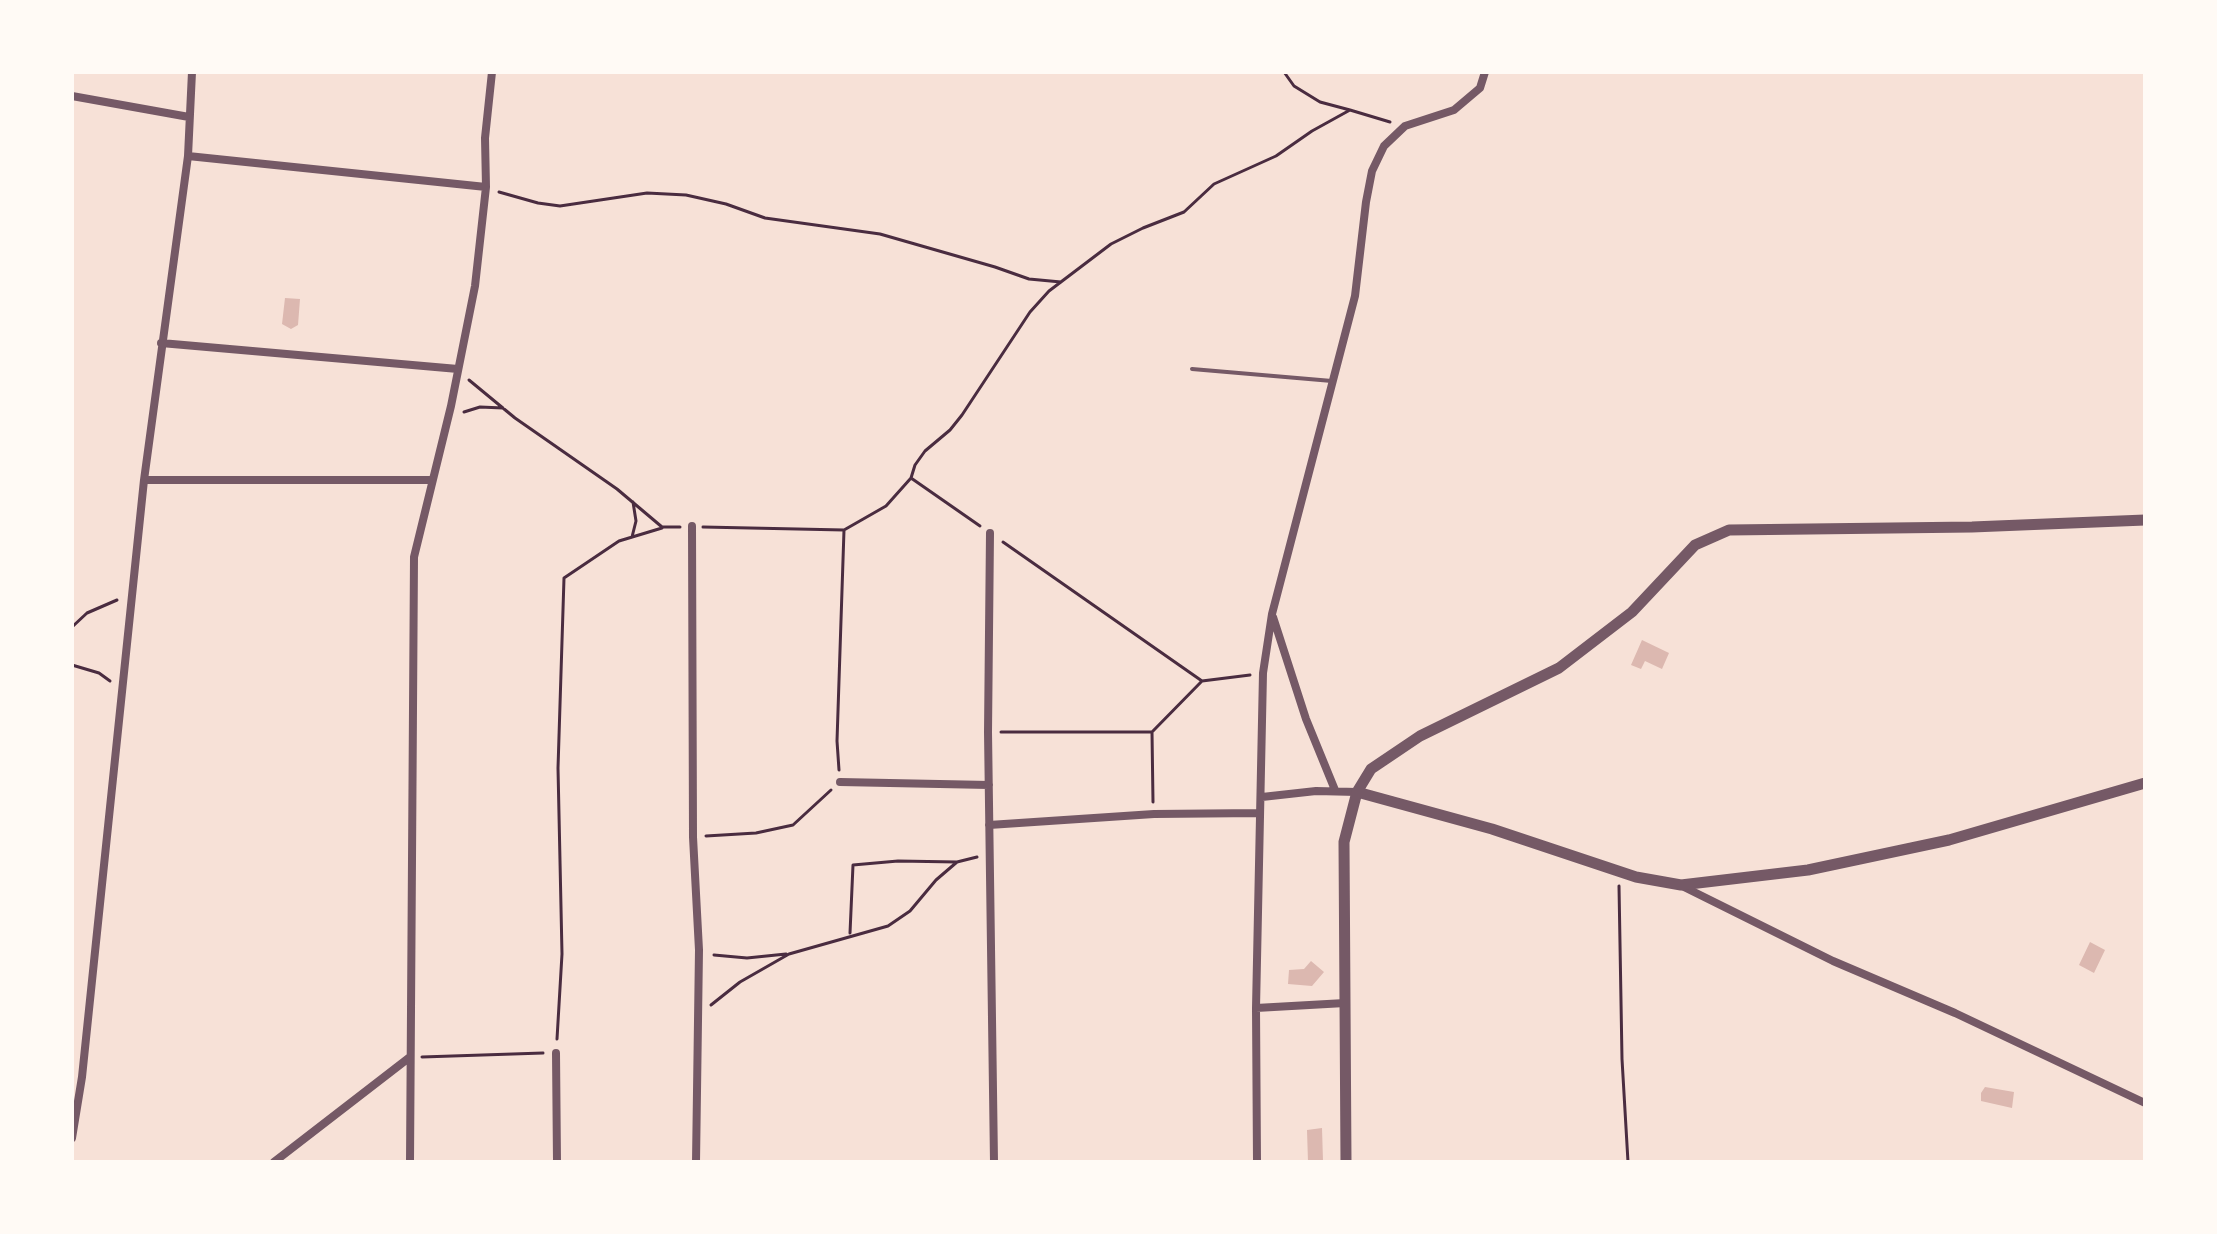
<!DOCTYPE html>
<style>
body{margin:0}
#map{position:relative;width:2217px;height:1234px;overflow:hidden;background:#f7e1d7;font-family:"PT Sans",sans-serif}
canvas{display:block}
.frame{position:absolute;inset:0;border:74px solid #fffaf5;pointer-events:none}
</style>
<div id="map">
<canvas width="2217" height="1234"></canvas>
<div class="frame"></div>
</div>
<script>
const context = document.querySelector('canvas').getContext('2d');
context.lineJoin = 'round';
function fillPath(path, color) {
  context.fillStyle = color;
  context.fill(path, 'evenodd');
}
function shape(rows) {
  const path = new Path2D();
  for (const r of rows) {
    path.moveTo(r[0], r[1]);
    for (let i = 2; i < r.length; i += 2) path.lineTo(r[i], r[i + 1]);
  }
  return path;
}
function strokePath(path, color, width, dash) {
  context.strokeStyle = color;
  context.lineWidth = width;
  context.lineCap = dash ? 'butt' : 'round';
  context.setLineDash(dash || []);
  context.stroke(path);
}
fillPath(shape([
 [285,298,300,299,298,325,291,329,282,324],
 [1642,640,1669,653,1662,669,1645,661,1641,669,1631,665],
 [2090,942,2105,950,2094,973,2079,965],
 [1311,961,1324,972,1312,986,1288,984,1289,970,1304,969],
 [1985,1087,2014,1092,2012,1108,1981,1101,1981,1093],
 [1322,1128,1323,1161,1308,1162,1307,1130]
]), '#dcb8b0');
strokePath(shape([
 [1284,72,1294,86,1320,102,1350,110],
 [499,192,538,203,560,206,647,193,686,195,726,204,765,218,880,234,995,267,1029,279,1061,282],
 [469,380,515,418,617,489,662,527,680,527],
 [464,412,480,407,503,408],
 [911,478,980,526],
 [703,527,844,530,837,741,839,770],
 [844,530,886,506,911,478,915,465,925,451,950,430,962,415,1030,312,1049,291,1111,244,1143,228,1184,212,1214,184,1276,156,1312,131,1350,110,1390,122],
 [632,537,636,521,633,502],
 [1003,542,1202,681],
 [72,627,87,613,117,600],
 [72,665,99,673,110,681],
 [1001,732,1152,732,1153,802],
 [1152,732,1202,681,1250,675],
 [706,836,756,833,793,825,831,790],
 [1619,886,1622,1059,1628,1162],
 [850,933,853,865,898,861,957,862],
 [714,955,747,958,786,954],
 [711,1005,740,982,789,954,888,926,910,911,936,880,957,862,977,857],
 [557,1039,562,954,558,768,564,578,619,541,662,528],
 [422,1057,543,1053]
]), '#4a2c40', 3);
strokePath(shape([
 [1192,369,1332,381]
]), '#755966', 4);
strokePath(shape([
 [72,96,189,117],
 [188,156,486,187],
 [161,343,458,369],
 [144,480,432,480],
 [692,526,693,837,699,950,696,1162],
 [990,533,988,732,994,1162],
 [1273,617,1306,719,1335,790],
 [840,782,989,785],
 [1262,797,1316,791,1357,792],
 [989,825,1154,814,1260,813],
 [1682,886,1833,961,1955,1013,2145,1103],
 [1256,1008,1345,1003],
 [556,1053,557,1162],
 [72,1138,82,1077,144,480,188,156,192,72],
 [274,1162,410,1057],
 [410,1162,414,557,451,406,475,286,486,187,485,138,492,72],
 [1257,1162,1256,1008,1263,673,1272,614,1355,296,1366,202,1372,171,1384,146,1405,126,1454,110,1480,88,1485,72]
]), '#755966', 8);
strokePath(shape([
 [1357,792,1371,769,1420,736,1559,668,1632,612,1695,545,1729,530,1972,527,2145,520],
 [1346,1162,1344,842,1357,792,1492,829,1636,877,1681,885,1808,870,1949,840,2145,783]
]), '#755966', 11);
</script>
